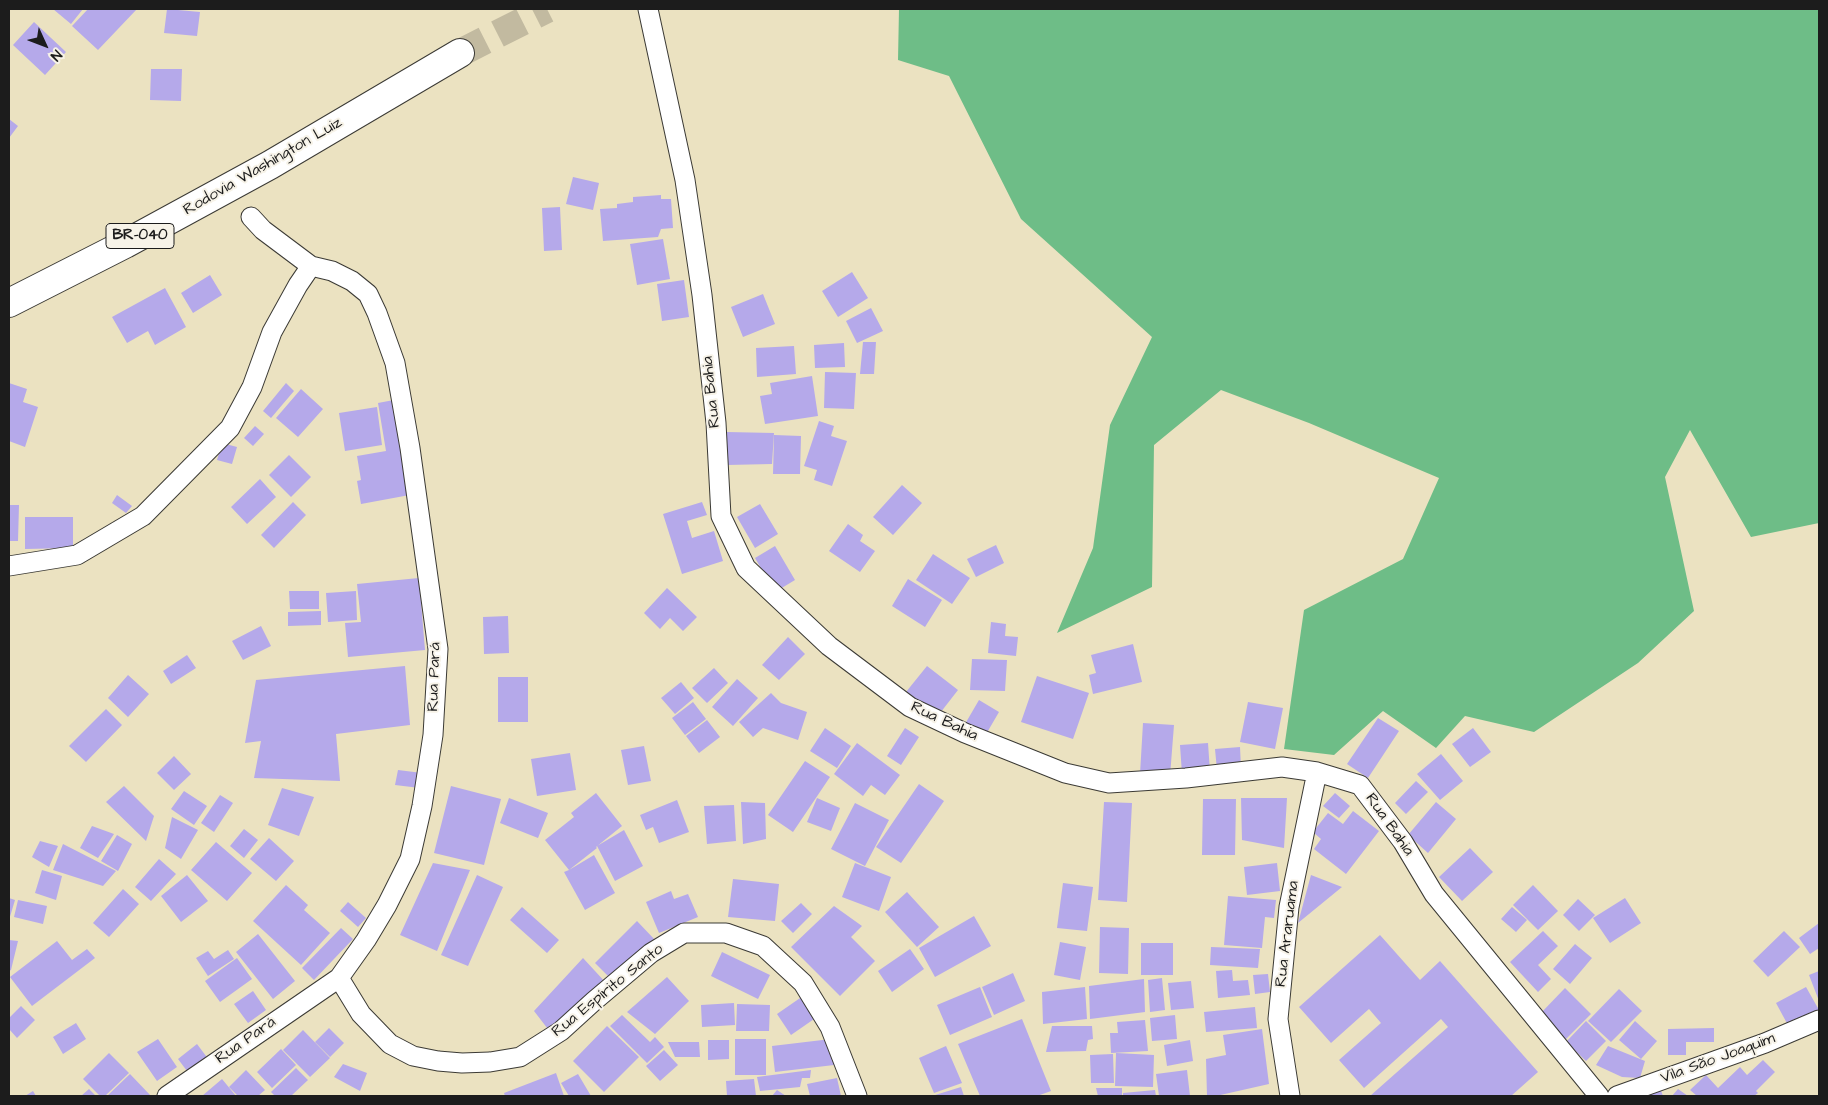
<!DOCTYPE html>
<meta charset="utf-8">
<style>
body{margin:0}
#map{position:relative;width:1828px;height:1105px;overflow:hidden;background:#ebe2c1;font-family:"Architects Daughter",sans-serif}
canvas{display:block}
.frame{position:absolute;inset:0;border:10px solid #1c1c1c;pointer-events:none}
.north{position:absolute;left:20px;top:20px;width:50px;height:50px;-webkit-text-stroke:4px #f7f3e8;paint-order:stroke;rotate:133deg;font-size:14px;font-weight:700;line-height:20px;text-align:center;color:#1c1c1c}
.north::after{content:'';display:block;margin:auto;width:18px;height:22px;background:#1c1c1c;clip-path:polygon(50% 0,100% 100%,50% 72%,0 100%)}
</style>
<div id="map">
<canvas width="1828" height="1105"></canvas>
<div class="frame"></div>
<div class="north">N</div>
</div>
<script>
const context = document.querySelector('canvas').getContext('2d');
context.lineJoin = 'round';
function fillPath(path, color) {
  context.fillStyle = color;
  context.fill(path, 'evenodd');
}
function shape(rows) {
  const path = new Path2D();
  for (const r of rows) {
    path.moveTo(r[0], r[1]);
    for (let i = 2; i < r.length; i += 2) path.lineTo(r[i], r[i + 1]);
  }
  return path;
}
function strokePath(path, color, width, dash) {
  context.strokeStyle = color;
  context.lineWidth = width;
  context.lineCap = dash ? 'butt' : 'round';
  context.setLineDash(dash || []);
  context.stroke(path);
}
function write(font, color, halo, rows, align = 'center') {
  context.font = font + ' "Architects Daughter",sans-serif';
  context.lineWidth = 4;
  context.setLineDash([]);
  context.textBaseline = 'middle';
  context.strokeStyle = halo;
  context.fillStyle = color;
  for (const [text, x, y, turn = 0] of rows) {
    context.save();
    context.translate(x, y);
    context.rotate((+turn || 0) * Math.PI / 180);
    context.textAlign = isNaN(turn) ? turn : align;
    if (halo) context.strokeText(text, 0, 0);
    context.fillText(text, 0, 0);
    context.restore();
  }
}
fillPath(shape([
 [899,9,1819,9,1819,523,1751,537,1690,430,1665,477,1694,611,1638,663,1534,732,1465,716,1436,748,1383,711,1334,755,1284,749,1304,610,1403,559,1439,478,1309,423,1221,390,1154,445,1152,587,1057,633,1093,548,1110,425,1152,337,1021,219,949,76,898,60]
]), '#6ebd87');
fillPath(shape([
 [53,9,83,9,71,24],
 [88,9,137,9,98,50,72,26],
 [167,9,200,12,197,36,164,33],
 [34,22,66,52,45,75,13,45],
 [151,69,182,69,181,101,150,100],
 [9,119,18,126,9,138],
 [573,177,599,183,593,210,566,204],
 [661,195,661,199,671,199,673,228,661,229,658,237,603,241,600,209,617,208,617,204,633,202,633,197],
 [560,207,562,250,544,251,542,208],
 [663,239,670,279,637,285,630,244],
 [852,272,868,298,838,317,822,291],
 [210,275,222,295,193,313,181,293],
 [684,280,689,317,662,321,657,284],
 [165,288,186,327,155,345,148,331,127,343,112,317],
 [763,294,775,324,743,337,731,307],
 [871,308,883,331,857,343,846,321],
 [863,342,876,342,874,374,860,374],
 [844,343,845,367,815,368,814,345],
 [794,346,796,374,757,377,756,348],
 [825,372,856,373,854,409,824,408],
 [812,376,818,416,765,424,760,396,772,394,770,383],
 [9,383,27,389,23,402,38,407,25,447,9,441],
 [286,383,294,391,271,418,263,411],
 [301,389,323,409,298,437,276,418],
 [399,399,415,494,361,504,357,481,361,480,357,456,386,451,378,403],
 [377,407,382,445,345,451,339,413],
 [819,421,834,426,831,436,847,441,832,486,814,480,817,470,804,466],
 [255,426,264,434,253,446,244,438],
 [727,432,774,433,772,464,727,465],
 [774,435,801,436,800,474,773,474],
 [222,443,237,447,232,464,217,460],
 [289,455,311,477,291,497,269,475],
 [260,479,276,497,247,524,231,507],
 [902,485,922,503,893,535,873,517],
 [117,495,132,506,126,513,112,503],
 [293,502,306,515,274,548,261,535],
 [702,502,707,515,687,521,692,538,714,531,723,561,682,574,663,514],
 [760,504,778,534,755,548,737,517],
 [9,505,19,505,18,541,9,541],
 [25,517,73,517,73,548,25,549],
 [848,524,863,535,860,541,875,551,860,572,829,551],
 [996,545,1004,563,976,577,967,559],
 [775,546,795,580,775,592,755,558],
 [933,554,970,578,952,604,916,580],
 [419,578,425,650,348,657,345,623,361,622,357,584],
 [908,579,942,600,925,627,892,606],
 [667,588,697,617,683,631,670,618,660,629,644,613],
 [289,591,319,591,319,609,290,609],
 [356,591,357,620,328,622,326,593],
 [321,611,321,625,288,626,288,612],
 [508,616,509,653,484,654,483,617],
 [991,622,1006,624,1005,636,1018,637,1016,656,988,653],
 [261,626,271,646,243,660,232,641],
 [788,637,805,654,779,680,762,665],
 [1133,644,1142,682,1093,694,1089,675,1096,673,1091,655],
 [187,655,196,668,171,684,163,671],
 [972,659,1007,660,1005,691,970,690],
 [405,666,410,725,336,734,340,781,254,778,261,741,245,743,256,680],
 [927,666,958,690,937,717,906,692],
 [714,668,728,683,707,703,692,688],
 [128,675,149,694,128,717,108,698],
 [1037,676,1089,693,1073,739,1021,722],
 [498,677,528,677,528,722,498,722],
 [737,679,758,698,733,726,712,707],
 [681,682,694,698,675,714,661,698],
 [771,693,781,703,807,712,798,740,763,728,753,737,739,722],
 [979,700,999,712,985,736,965,724],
 [693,702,706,719,685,735,672,718],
 [1248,702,1283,708,1275,749,1240,742],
 [106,709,122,725,86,762,69,746],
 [1378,718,1399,731,1368,778,1347,764],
 [707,720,720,737,699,753,686,736],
 [1143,723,1174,725,1170,776,1140,774],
 [825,728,851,746,837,768,810,751],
 [905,728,919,737,901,765,887,756],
 [1473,728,1491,752,1470,767,1452,744],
 [857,743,900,775,885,795,871,785,863,796,834,774],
 [1208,743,1210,772,1182,774,1180,745],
 [644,746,651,781,628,785,621,750],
 [1240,747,1241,768,1217,770,1215,749],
 [570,753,576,790,537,796,531,759],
 [1441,754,1463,781,1440,800,1417,774],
 [174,756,191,774,174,790,157,773],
 [805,761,830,777,793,832,768,815],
 [398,770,422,773,420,788,395,785],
 [1416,781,1428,792,1406,814,1395,803],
 [919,784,944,801,901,863,876,847],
 [124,786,154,816,146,841,106,802],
 [451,786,501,799,484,865,434,853],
 [282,788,314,797,299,836,268,825],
 [184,791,207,806,194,825,171,809],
 [596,793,622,826,596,847,597,848,569,870,594,855,615,893,585,910,564,872,569,870,545,840,574,817,571,813],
 [1335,793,1350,806,1339,818,1323,806],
 [220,795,233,803,214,832,201,823],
 [509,798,548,813,538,838,500,823],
 [817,798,840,808,831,831,807,822],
 [1241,798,1287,798,1284,848,1242,840],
 [1203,799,1236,799,1235,855,1202,855],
 [677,800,689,832,659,843,653,827,646,830,640,815],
 [741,802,765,803,766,839,743,844],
 [1104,802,1132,803,1127,902,1098,900],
 [1436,802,1456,819,1428,853,1408,835],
 [855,803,889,820,865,866,831,849],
 [734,805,736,841,707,844,704,806],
 [1353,811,1379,831,1346,874,1314,849,1321,839,1313,832,1328,813,1343,824],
 [172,817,198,830,181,859,165,848],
 [92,826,114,834,98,858,80,848],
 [244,829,258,840,244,858,230,846],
 [624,830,643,866,615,881,597,846],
 [117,835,132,844,118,871,101,861],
 [269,838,294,861,276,881,250,859],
 [40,841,58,846,49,867,32,857],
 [216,842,252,873,227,901,191,870],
 [63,844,116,871,103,886,53,870],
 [1470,848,1493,872,1462,901,1439,877],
 [159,859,176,874,151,901,135,887],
 [433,863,470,870,437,951,400,935],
 [855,863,891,877,879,911,842,897],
 [1277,863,1280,891,1247,895,1244,867],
 [42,870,62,876,56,900,35,893],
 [187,875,208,901,181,922,161,896],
 [477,875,503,887,468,966,441,955],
 [1311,875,1342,887,1298,923],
 [733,879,779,884,775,921,728,917],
 [1063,883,1093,887,1087,931,1057,928],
 [286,885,308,905,304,910,330,933,301,965,253,921],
 [1533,885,1558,911,1538,930,1513,905],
 [123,889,139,904,109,937,93,923],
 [671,891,674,899,688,894,698,917,659,933,646,902],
 [907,892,939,927,917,947,885,912],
 [1228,896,1276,900,1274,918,1265,917,1262,948,1224,945],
 [9,898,15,900,9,920],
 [1625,898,1641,923,1610,943,1593,918],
 [1578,899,1595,915,1579,931,1563,915],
 [18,900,47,906,43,924,14,917],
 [348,902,366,918,358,927,340,911],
 [801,903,812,914,793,933,781,921],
 [834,906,862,926,851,937,875,961,840,996,791,947],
 [522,907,559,940,547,953,510,920],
 [1512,907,1527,920,1516,932,1501,919],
 [974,916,991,946,935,977,919,948],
 [637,921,655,940,613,981,595,963],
 [1819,923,1819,948,1810,954,1799,938],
 [1100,927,1129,928,1128,974,1099,973],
 [341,928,353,939,314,980,302,968],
 [1543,931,1558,946,1538,965,1551,979,1538,992,1510,962],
 [1784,931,1800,947,1768,977,1753,961],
 [258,934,295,981,273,999,236,952],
 [1380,935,1420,980,1440,961,1538,1072,1511,1096,1370,1096,1448,1027,1441,1019,1364,1088,1339,1060,1381,1023,1369,1009,1331,1043,1299,1007],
 [9,940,18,941,11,970,9,971],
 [57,941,72,960,87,949,95,958,32,1006,10,977],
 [1060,942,1086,947,1080,980,1054,975],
 [1141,943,1173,943,1173,975,1141,975],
 [1575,944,1592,958,1570,984,1553,969],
 [1211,947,1260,949,1258,968,1210,965],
 [910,949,924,969,892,992,878,971],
 [228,950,234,959,208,976,196,958,208,951,214,959],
 [722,952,770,975,758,999,711,976],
 [237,958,252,979,220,1002,205,981],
 [583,958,607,984,551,1033,534,1011],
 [1232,970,1233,981,1248,980,1250,995,1218,998,1216,971],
 [1819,971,1819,1001,1809,975],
 [1013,973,1025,1001,994,1015,982,987],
 [1268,974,1270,992,1255,994,1253,975],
 [667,977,689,1001,655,1034,627,1012],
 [1162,978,1165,1010,1150,1012,1148,980],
 [1144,979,1145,1012,1090,1019,1089,986],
 [1191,981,1194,1008,1171,1010,1168,983],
 [980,987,992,1017,950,1035,937,1005],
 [1085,987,1087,1019,1043,1024,1042,992],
 [1806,987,1819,1010,1789,1027,1776,1003],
 [1565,988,1591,1014,1565,1040,1540,1014],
 [1619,989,1642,1011,1611,1042,1588,1021],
 [253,991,266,1010,248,1023,234,1004],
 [803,996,817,1017,791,1035,777,1014],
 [734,1003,735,1025,702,1027,701,1005],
 [737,1004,770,1005,769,1031,736,1031],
 [21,1006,35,1020,17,1038,9,1029,9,1018],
 [1255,1007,1257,1028,1206,1032,1204,1012],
 [622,1015,650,1042,655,1037,664,1047,647,1063,610,1026],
 [1175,1015,1177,1039,1152,1041,1150,1018],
 [1022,1019,1051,1091,1037,1096,980,1096,958,1044],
 [1145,1020,1148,1051,1111,1053,1110,1033,1118,1033,1117,1022],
 [1586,1021,1606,1041,1586,1061,1566,1042],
 [1635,1021,1657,1041,1641,1059,1619,1040],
 [76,1023,86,1039,63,1054,53,1037],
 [607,1026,639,1057,604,1092,573,1061],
 [1052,1026,1092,1026,1093,1039,1088,1040,1086,1051,1046,1052],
 [329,1028,344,1043,330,1057,315,1042],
 [1714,1028,1714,1042,1686,1042,1686,1055,1668,1055,1668,1029],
 [1262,1029,1269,1084,1216,1096,1207,1096,1206,1059,1226,1055,1223,1035],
 [303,1030,330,1058,310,1077,283,1050],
 [158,1039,177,1067,157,1081,137,1052],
 [735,1039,766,1039,766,1075,735,1075],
 [831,1039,834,1065,775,1072,772,1046],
 [708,1040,729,1040,729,1059,708,1060],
 [1190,1040,1193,1061,1167,1066,1164,1045],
 [668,1042,699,1042,700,1057,675,1057],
 [197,1044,209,1060,190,1075,178,1059],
 [946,1046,962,1083,934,1093,919,1058],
 [1608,1046,1645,1061,1640,1078,1622,1077,1596,1065],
 [281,1049,296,1065,272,1088,257,1072],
 [664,1050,678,1065,660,1081,646,1066],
 [109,1053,129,1073,105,1096,100,1096,83,1079],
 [1116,1053,1154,1055,1153,1087,1115,1086],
 [1113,1054,1114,1083,1091,1083,1090,1055],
 [1763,1060,1775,1072,1756,1091,1758,1093,1754,1096,1697,1096,1690,1090,1706,1075,1718,1088,1740,1067,1747,1075],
 [343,1064,367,1073,360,1091,334,1077],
 [296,1068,308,1080,291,1096,275,1096,271,1092],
 [246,1070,265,1090,258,1096,238,1096,229,1087],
 [811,1070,810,1078,802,1078,800,1087,760,1091,757,1077],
 [1187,1070,1190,1096,1159,1096,1156,1074],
 [556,1073,564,1096,505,1096,504,1093],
 [130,1074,151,1096,107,1096],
 [578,1074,591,1096,569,1096,561,1083],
 [837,1078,841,1096,810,1096,807,1084],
 [222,1079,236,1096,202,1096],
 [754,1079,756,1096,727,1096,726,1081],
 [961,1087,964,1096,932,1096],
 [1096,1088,1122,1088,1122,1096,1098,1096],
 [1660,1088,1663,1096,1640,1096],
 [89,1089,96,1096,81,1096],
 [1678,1089,1688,1096,1672,1096],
 [777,1090,786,1096,772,1096],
 [1155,1090,1156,1096,1123,1096,1123,1093],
 [33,1091,36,1096,25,1096]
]), '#b5a9ea');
strokePath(shape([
 [460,53,547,9]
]), '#c2baa0', 28, [28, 14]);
const minor = shape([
 [648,9,685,180,702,295,716,423,721,516,746,568,829,646,910,707,965,733,1065,773,1109,783,1186,778,1282,767,1317,772,1360,785,1403,842,1434,894,1599,1096],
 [251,217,263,230,311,266],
 [9,566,77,555,143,516,230,428,252,387,272,332,298,285,311,266,332,271,352,281,368,294,377,313,395,363,410,448,438,649,433,735,422,806,410,859,387,905,366,940,339,978,167,1096],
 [339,978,361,1014,390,1044,413,1056,438,1061,462,1063,490,1062,520,1057,561,1031,594,1001,651,953,684,933,726,933,763,946,803,983,830,1027,857,1096],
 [1290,1096,1278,1019,1289,907,1317,772],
 [1617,1096,1765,1043,1819,1020]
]);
const motorway = shape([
 [9,303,125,244,270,165,460,53]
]);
strokePath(minor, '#3b3a35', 21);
strokePath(motorway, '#3b3a35', 30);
strokePath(minor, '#fff', 19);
strokePath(motorway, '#fff', 28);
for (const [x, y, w] of [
 [140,236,68]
]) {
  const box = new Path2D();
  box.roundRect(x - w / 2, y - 12.5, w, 25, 4);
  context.fillStyle = '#f7f3e8';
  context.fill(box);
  strokePath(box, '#1c1c1c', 1);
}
write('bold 15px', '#1c1c1c', null, [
 ["BR-040",140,236]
]);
write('16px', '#1c1c1c', '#f7f3e8', [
 ["Rodovia Washington Luiz",263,167,-30],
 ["Rua Bahia",712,392,-96],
 ["Rua Pará",435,677,-88],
 ["Rua Bahia",944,722,25],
 ["Rua Bahia",1389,825,55],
 ["Rua Araruama",1288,934,-83],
 ["Rua Espírito Santo",608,991,-39],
 ["Rua Pará",246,1041,-35],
 ["Vila São Joaquim",1718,1059,-20]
]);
</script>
